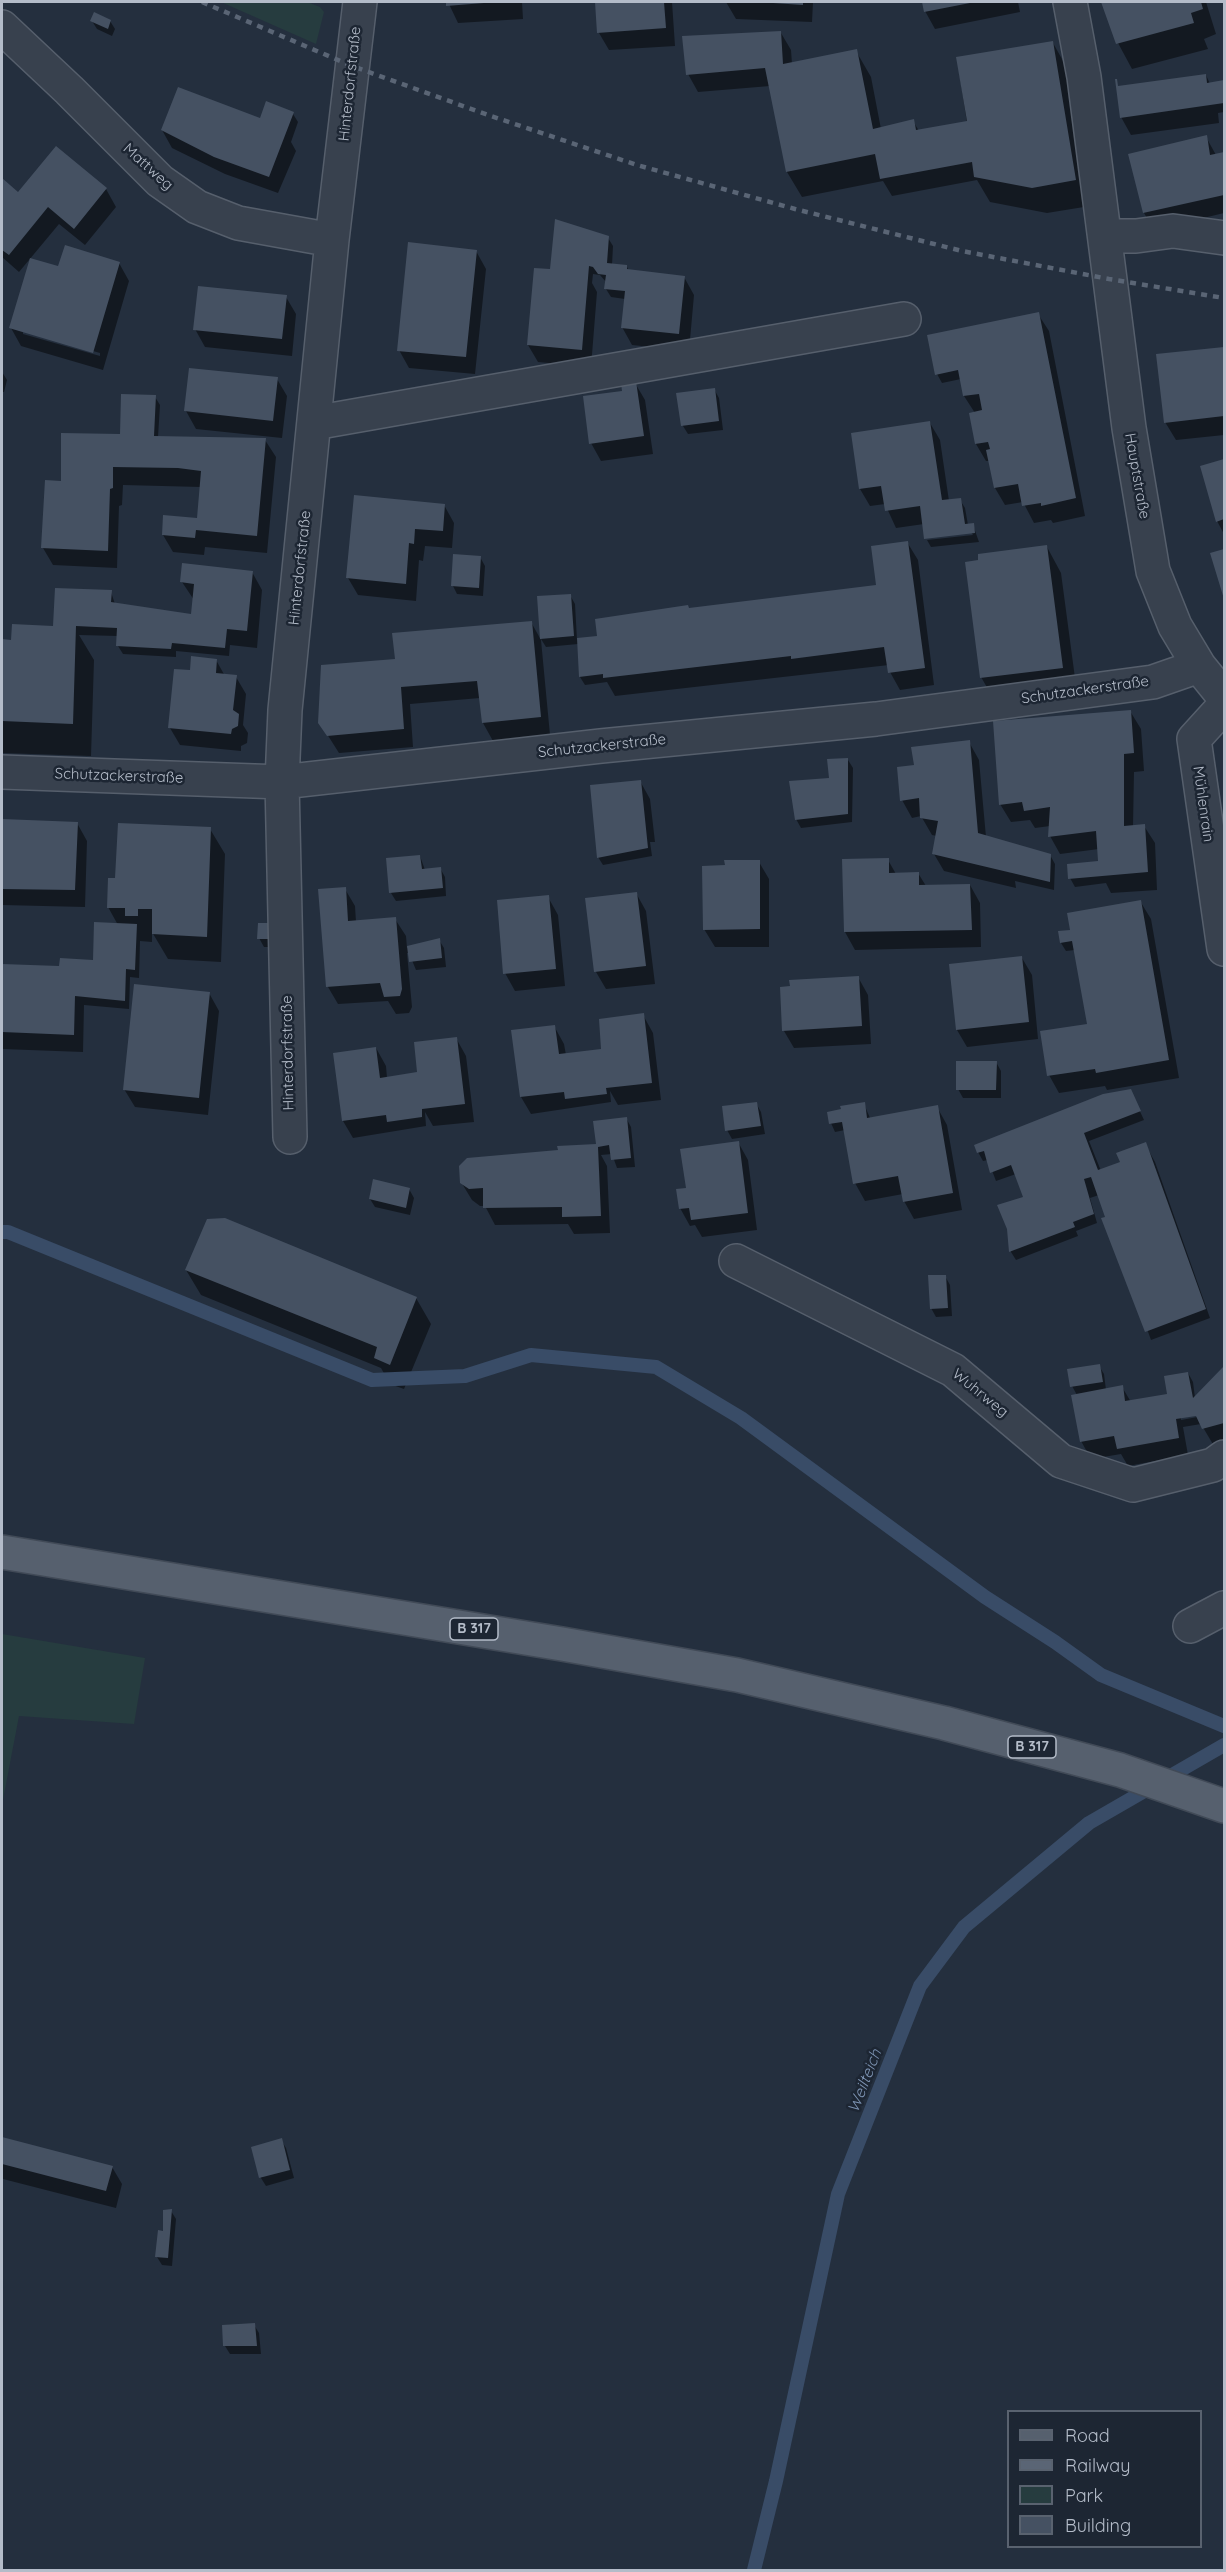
<!DOCTYPE html>
<meta charset="utf-8">
<style>
body{margin:0}
#map{position:relative;width:1226px;height:2572px;overflow:hidden;background:#242f3e;font-family:Quicksand,sans-serif}
canvas{display:block}
.frame{position:absolute;inset:0;border:3px solid #b4bcc9;pointer-events:none}
.legend{position:absolute;left:1007px;top:2410px;width:195px;height:138px;box-sizing:border-box;background:#1d2633;border:2px solid #59626f;margin:0;padding:8px 10px;list-style:none;font-size:18px;color:#b4bcc9}
.legend li{display:flex;align-items:center;gap:12px;height:30px}
.legend b{width:30px;border:2px solid #59626f}
</style>
<div id="map">
<canvas width="1226" height="2572"></canvas>
<div class="frame"></div>
<ul class="legend">
<li><b style="height:8px;background:#56606e"></b>Road</li>
<li><b style="height:8px;background:#5a6575"></b>Railway</li>
<li><b style="height:16px;background:#263c3f"></b>Park</li>
<li><b style="height:16px;background:#455162"></b>Building</li>
</ul>
</div>
<script>
const context = document.querySelector('canvas').getContext('2d');
context.lineJoin = 'round';
function fillPath(path, color) {
  context.fillStyle = color;
  context.fill(path, 'evenodd');
}
function shape(rows) {
  const path = new Path2D();
  for (const r of rows) {
    path.moveTo(r[0], r[1]);
    for (let i = 2; i < r.length; i += 2) path.lineTo(r[i], r[i + 1]);
  }
  return path;
}
function strokePath(path, color, width, dash) {
  context.strokeStyle = color;
  context.lineWidth = width;
  context.lineCap = dash ? 'butt' : 'round';
  context.setLineDash(dash || []);
  context.stroke(path);
}
function write(font, color, halo, rows, align = 'center') {
  context.font = font + ' Quicksand,sans-serif';
  context.lineWidth = 5;
  context.setLineDash([]);
  context.textBaseline = 'middle';
  context.strokeStyle = halo;
  context.fillStyle = color;
  for (const [text, x, y, turn = 0] of rows) {
    context.save();
    context.translate(x, y);
    context.rotate((+turn || 0) * Math.PI / 180);
    context.textAlign = isNaN(turn) ? turn : align;
    if (halo) context.strokeText(text, 0, 0);
    context.fillText(text, 0, 0);
    context.restore();
  }
}
fillPath(shape([
 [221,2,307,2,320,7,324,12,316,44],
 [2,1634,145,1658,134,1724,19,1716,2,1805]
]), '#263c3f');
fillPath(shape([
 [448,2,522,2,523,19,458,23],
 [596,2,672,2,675,46,609,50,599,33],
 [726,2,813,2,812,22,736,19],
 [923,2,1018,2,1020,12,935,29,925,11],
 [1103,2,1206,2,1216,34,1204,39,1208,49,1132,69,1118,43],
 [92,21,110,21,115,29,112,36,97,29],
 [781,33,791,50,792,64,856,51,871,77,881,129,913,121,919,131,967,123,957,58,1053,43,1067,68,1090,206,1047,213,990,202,977,180,892,196,883,181,802,197,787,172,770,86,698,92,688,74],
 [1206,75,1210,84,1224,81,1224,112,1218,113,1219,123,1131,135,1121,117],
 [293,114,298,122,291,142,296,151,278,193,225,174,172,148,162,130,263,121],
 [1206,137,1216,155,1224,154,1224,213,1154,230,1144,213,1130,155],
 [56,148,106,189,116,207,85,245,59,224,19,272,2,257,2,180,18,194],
 [608,238,613,246,612,265,627,267,629,271,684,277,694,295,689,351,632,345,622,327,625,299,611,297,606,289,606,282,600,275,593,274,592,283,597,292,591,367,538,362,528,345,554,271],
 [476,251,486,269,475,374,409,368,399,350],
 [119,263,129,281,103,370,21,346,11,328],
 [23,331,100,353,100,356,23,334],
 [286,297,296,314,292,356,205,347,195,329],
 [1038,314,1049,331,1085,516,1053,523,1051,520,1034,523,1023,502,1005,505,995,488,990,461,986,461,976,444,975,413,964,396,961,379,942,383,937,374],
 [1224,348,1224,435,1176,440,1165,422,1158,356],
 [2,372,7,380,4,392,2,392],
 [277,379,287,396,282,438,196,429,186,411],
 [635,383,645,400,653,454,601,461,591,443,624,392],
 [714,389,719,398,723,430,688,434,683,426,678,395],
 [155,397,160,405,158,437,265,440,276,457,267,553,205,547,204,555,173,552,163,535,198,520,201,487,123,485,122,505,119,506,117,568,53,565,43,548,62,482,123,436],
 [930,423,940,440,949,501,960,500,965,508,968,525,973,525,979,542,931,547,927,540,973,535,971,532,924,524,896,528,885,504,870,506,860,489],
 [1224,460,1224,534,1217,521,1202,467],
 [444,505,454,523,452,548,425,546,423,561,419,560,416,601,358,595,348,578],
 [907,542,918,560,934,685,900,690,890,672,889,665,615,696,607,682,585,685,580,677,578,644,546,647,541,639,570,595,575,604,577,640,596,638,689,609,878,586],
 [1047,547,1061,573,1077,693,996,703,981,677],
 [1224,550,1224,596,1211,554],
 [480,557,485,566,483,596,457,594,453,586],
 [252,572,262,590,257,648,230,645,229,656,176,651,176,657,123,654,118,646,118,636,79,635,94,660,91,756,2,753,2,641,12,641,55,627,111,592,115,604,193,616,194,600,182,582],
 [531,622,541,640,550,735,493,741,483,723,480,698,410,704,413,747,339,753,320,723,397,660],
 [216,660,225,676,236,677,246,694,243,725,248,733,247,743,241,746,241,751,180,745,170,728,191,672],
 [1130,711,1141,729,1144,771,1134,772,1133,827,1144,826,1155,843,1157,890,1111,893,1106,883,1075,887,1070,878,1101,868,1099,849,1060,854,1050,836,1050,826,1035,828,1030,820,1011,822,1000,804],
 [969,742,979,760,986,837,1050,855,1055,864,1054,890,1015,881,1016,888,944,871,934,854,937,836,932,835,921,816,912,818,902,800,916,767],
 [848,760,853,768,852,822,801,828,796,819],
 [640,781,650,799,655,842,650,842,652,856,603,865,598,857],
 [2,821,77,823,87,841,85,907,2,905],
 [210,829,225,854,221,962,168,959,152,932,152,942,140,941,139,978,130,977,129,1009,84,1005,83,1052,2,1049,2,965,58,968,94,961,118,925,108,907,116,880],
 [420,856,425,870,440,868,445,877,446,896,396,901,391,893],
 [888,860,896,874,918,873,926,886,970,885,980,903,981,947,855,950,845,932,843,861],
 [759,862,769,879,769,947,715,947,704,929,726,867],
 [345,889,355,906,356,922,395,919,406,936,407,948,439,940,444,948,446,967,416,970,409,953,407,953,412,1007,409,1013,396,1014,388,1001,338,1004,328,987],
 [636,893,646,911,655,984,606,989,596,972],
 [548,897,558,915,565,986,515,991,505,973],
 [1140,901,1151,919,1179,1078,1107,1090,1105,1086,1059,1093,1049,1075,1089,1025,1075,950,1066,951,1061,943,1060,932,1072,931],
 [268,925,273,933,273,947,264,947,259,938],
 [1022,958,1032,975,1038,1039,967,1047,957,1030,950,966],
 [858,977,868,995,871,1044,794,1048,784,1031,781,989],
 [209,993,219,1011,208,1115,135,1107,124,1089],
 [643,1015,653,1033,661,1100,618,1105,610,1091,611,1102,531,1114,521,1097,513,1032,554,1026,564,1044,566,1055,601,1051],
 [456,1038,466,1056,474,1122,433,1126,425,1112,426,1126,353,1138,343,1121,376,1048,386,1066,387,1078,419,1073],
 [996,1062,1001,1071,1001,1098,963,1098,958,1089],
 [1130,1090,1144,1120,1089,1141,1101,1171,1122,1163,1145,1144,1155,1162,1210,1318,1151,1340,1099,1195,1090,1198,1097,1223,1076,1231,1078,1236,1016,1260,1011,1252,1008,1228,1026,1199,1016,1174,996,1181,988,1160,983,1161,978,1152],
 [756,1103,761,1112,765,1134,732,1139,727,1130],
 [864,1104,870,1118,937,1107,947,1125,962,1210,914,1219,904,1201,903,1194,865,1201,855,1183,845,1130,835,1132,831,1123],
 [626,1118,631,1127,635,1167,617,1168,612,1154,601,1155,607,1166,610,1233,574,1234,568,1224,495,1225,485,1206,480,1206,472,1200,461,1182,560,1151,596,1146],
 [738,1142,748,1160,757,1230,702,1237,695,1225,690,1226,680,1208,688,1189],
 [409,1189,414,1198,410,1215,375,1207,370,1199],
 [186,1270,416,1298,431,1324,404,1389,390,1384,381,1368,201,1295],
 [945,1276,950,1285,952,1316,936,1317,931,1308],
 [1099,1366,1104,1374,1106,1390,1122,1387,1131,1402,1170,1395,1188,1373,1193,1382,1195,1398,1224,1368,1224,1443,1214,1446,1201,1424,1183,1427,1188,1455,1128,1466,1121,1454,1091,1459,1081,1441,1077,1395,1072,1386],
 [1203,1413,1203,1416,1181,1420,1181,1417],
 [2,2139,112,2167,122,2184,116,2208,3,2179],
 [281,2140,286,2148,294,2178,266,2186,261,2178,253,2148],
 [171,2211,176,2219,172,2266,162,2265,157,2257],
 [254,2325,259,2333,261,2354,230,2354,225,2346]
]), '#0007');
strokePath(shape([
 [2,1232,8,1232,372,1380,465,1376,531,1355,656,1367,741,1418,985,1597,1055,1642,1101,1675,1224,1726],
 [754,2570,776,2481,838,2194,920,1986,964,1927,1089,1823,1224,1745]
]), '#394c67', 14);
fillPath(shape([
 [446,2,484,2,484,3,446,6],
 [595,2,664,2,666,28,597,33],
 [773,2,803,2,803,5,773,3],
 [922,2,970,2,970,3,924,12],
 [1101,2,1201,2,1203,9,1191,13,1194,23,1116,44],
 [94,12,111,20,108,29,90,21],
 [781,31,783,64,857,49,873,129,914,119,916,130,967,121,956,57,1053,41,1076,180,1032,188,974,177,972,162,880,179,875,154,786,172,765,68,686,75,682,36],
 [1206,74,1207,83,1224,80,1224,103,1120,118,1115,79,1117,79,1118,86],
 [178,87,260,118,266,101,294,112,269,177,214,157,161,130],
 [1207,135,1210,155,1224,152,1224,195,1143,213,1128,154],
 [56,146,107,188,74,229,48,207,9,255,2,250,2,178,18,192],
 [555,219,609,236,607,263,627,265,627,269,685,276,679,334,621,328,625,291,604,289,606,275,598,274,593,267,589,266,582,350,527,345,534,268,550,269],
 [408,242,477,250,466,357,397,351],
 [65,245,120,262,93,353,9,328,30,258,58,266],
 [198,286,287,295,282,339,193,330],
 [1039,312,1076,498,1041,506,1041,503,1022,506,1018,484,994,488,986,450,990,449,988,442,975,444,969,413,982,410,979,394,963,396,958,370,935,375,927,335],
 [1224,347,1224,416,1164,423,1156,354],
 [189,368,278,377,273,421,184,411],
 [636,381,644,436,589,444,583,396,622,391,621,383],
 [715,388,719,421,681,426,676,393],
 [121,394,156,395,154,436,266,438,257,536,196,530,195,538,162,535,163,515,197,518,201,471,178,468,113,467,113,488,110,489,108,551,41,548,45,480,61,481,61,433,120,434],
 [930,421,942,500,961,498,965,524,974,523,975,533,924,539,920,506,885,511,881,486,859,489,851,433],
 [1224,459,1224,519,1216,522,1200,466],
 [354,495,445,504,443,531,415,529,414,544,409,543,406,584,346,578],
 [908,541,925,668,888,673,884,647,791,659,791,656,603,678,603,674,579,677,577,638,597,636,595,619,688,605,689,608,876,585,871,546],
 [1047,545,1063,668,980,678,965,562,978,560,978,554],
 [1224,549,1224,599,1210,553],
 [453,554,481,556,479,588,451,586],
 [182,563,253,571,247,631,227,629,225,648,172,643,171,649,116,646,117,628,76,626,73,724,2,721,2,639,11,640,12,624,53,626,55,588,112,590,111,602,191,614,194,584,180,582],
 [571,594,574,636,540,639,537,596],
 [532,621,541,717,482,723,477,681,401,687,404,729,327,736,318,723,321,665,395,659,392,633],
 [191,656,217,659,216,673,237,675,233,710,239,714,238,726,232,729,231,734,168,728,174,669,190,670],
 [1131,710,1134,753,1124,754,1124,826,1145,824,1148,872,1068,879,1067,864,1098,861,1096,831,1048,837,1050,807,1024,811,1022,802,999,805,993,721],
 [970,740,978,833,1051,854,1050,882,932,854,938,821,920,818,919,798,900,801,897,767,914,765,911,747],
 [848,758,848,814,795,820,789,781,829,778,827,759],
 [641,780,648,848,597,858,590,785],
 [2,819,78,822,75,890,2,889],
 [118,823,211,827,207,937,152,934,152,909,138,909,138,916,125,916,125,908,107,908,108,878,115,878],
 [420,855,422,869,441,867,443,888,389,893,386,858],
 [889,858,889,873,919,872,919,885,970,884,972,930,844,932,842,859],
 [724,860,760,860,760,929,703,930,702,866,725,865],
 [346,887,348,921,396,917,402,989,400,996,384,997,380,983,326,987,318,889],
 [637,892,646,966,594,972,585,898],
 [549,895,556,969,503,974,497,900],
 [1141,900,1169,1060,1096,1073,1095,1069,1047,1076,1040,1031,1087,1024,1072,941,1060,943,1058,931,1070,930,1067,913],
 [94,922,137,924,135,970,126,969,125,1001,75,996,74,1035,2,1032,2,964,59,966,60,958,93,960],
 [258,923,269,923,268,939,257,939],
 [440,938,442,958,409,962,407,946],
 [1022,956,1029,1022,956,1030,949,964],
 [859,976,862,1026,782,1031,780,987,790,986,789,980],
 [134,984,210,992,199,1098,123,1090],
 [644,1013,652,1083,606,1088,607,1094,565,1099,564,1092,520,1097,511,1030,555,1025,559,1054,601,1049,599,1019],
 [457,1037,465,1104,422,1109,422,1117,387,1122,386,1115,342,1121,333,1053,376,1047,380,1078,417,1072,414,1042],
 [956,1061,997,1061,996,1090,956,1090],
 [1131,1089,1141,1111,1084,1133,1098,1170,1120,1162,1116,1153,1146,1142,1206,1309,1145,1332,1101,1218,1105,1217,1091,1177,1084,1179,1094,1214,1073,1222,1075,1227,1009,1252,1007,1229,997,1205,1023,1197,1011,1165,990,1173,984,1151,977,1153,974,1145,1103,1094],
 [757,1102,761,1126,725,1131,722,1106],
 [865,1102,867,1118,938,1105,953,1193,903,1202,898,1176,853,1184,842,1122,829,1124,827,1112,841,1109,840,1106],
 [627,1117,631,1158,611,1160,609,1145,598,1147,601,1216,562,1217,562,1207,483,1208,483,1188,469,1189,460,1183,459,1166,467,1158,558,1150,557,1146,596,1144,593,1121],
 [739,1141,748,1213,691,1220,689,1208,679,1209,676,1189,686,1188,680,1149],
 [373,1179,410,1188,406,1208,369,1199],
 [225,1218,417,1297,390,1365,374,1358,377,1347,185,1270,207,1219],
 [928,1275,946,1275,948,1308,930,1309],
 [1100,1364,1103,1382,1070,1387,1067,1369],
 [1224,1366,1224,1423,1202,1429,1196,1416,1176,1419,1179,1438,1117,1449,1114,1436,1080,1442,1071,1395,1123,1385,1125,1401,1167,1394,1164,1376,1188,1372,1193,1398],
 [2,2137,113,2166,106,2191,2,2164],
 [282,2138,290,2170,259,2178,251,2147],
 [172,2209,168,2258,155,2257,158,2230,163,2231,163,2210],
 [255,2323,257,2346,223,2346,222,2325]
]), '#455162');
const minor = shape([
 [1070,2,1084,77,1129,428,1153,571,1175,626,1199,666,1224,697],
 [2,27,69,90,160,181,197,207,238,223,332,240],
 [1105,236,1136,236,1173,231,1224,238],
 [314,423,904,319],
 [1224,706,1194,739,1224,949],
 [2,772,282,782,601,746,876,719,1153,682,1199,666],
 [290,1137,282,782,285,710,332,240,360,2],
 [736,1261,953,1370,1061,1461,1133,1485,1213,1465,1224,1457],
 [1190,1626,1224,1608]
]);
const major = shape([
 [2,1552,562,1644,737,1675,944,1723,1120,1770,1224,1806]
]);
strokePath(minor, '#565f6c', 36);
strokePath(major, '#414a57', 36);
strokePath(minor, '#38414e', 33);
strokePath(major, '#56606e', 33);
strokePath(shape([
 [202,2,352,66,488,115,637,165,795,209,962,251,1109,279,1224,298]
]), '#5a6575', 4.5, [6, 6]);
for (const [x, y, w] of [
 [474,1629,48],
 [1032,1747,48]
]) {
  const box = new Path2D();
  box.roundRect(x - w / 2, y - 11, w, 22, 4.5);
  context.fillStyle = '#1d2633';
  context.fill(box);
  strokePath(box, '#b4bcc9', 1.5);
}
write('bold 14px', '#b4bcc9', null, [
 ["B 317",474,1629],
 ["B 317",1032,1747]
]);
write('15px', '#b4bcc9', '#1d2633', [
 ["Hinterdorfstraße",350,84,-84],
 ["Mattweg",148,167,42],
 ["Hauptstraße",1137,476,80],
 ["Hinterdorfstraße",300,568,-84],
 ["Schutzackerstraße",1085,690,-8],
 ["Schutzackerstraße",602,746,-6],
 ["Schutzackerstraße",119,776,2],
 ["Mühlenrain",1203,804,82],
 ["Hinterdorfstraße",288,1053,-91],
 ["Wuhrweg",980,1393,39]
]);
write('italic 16px', '#7c92b1', '#1d2633', [
 ["Weilteich",865,2081,-69]
]);
</script>
